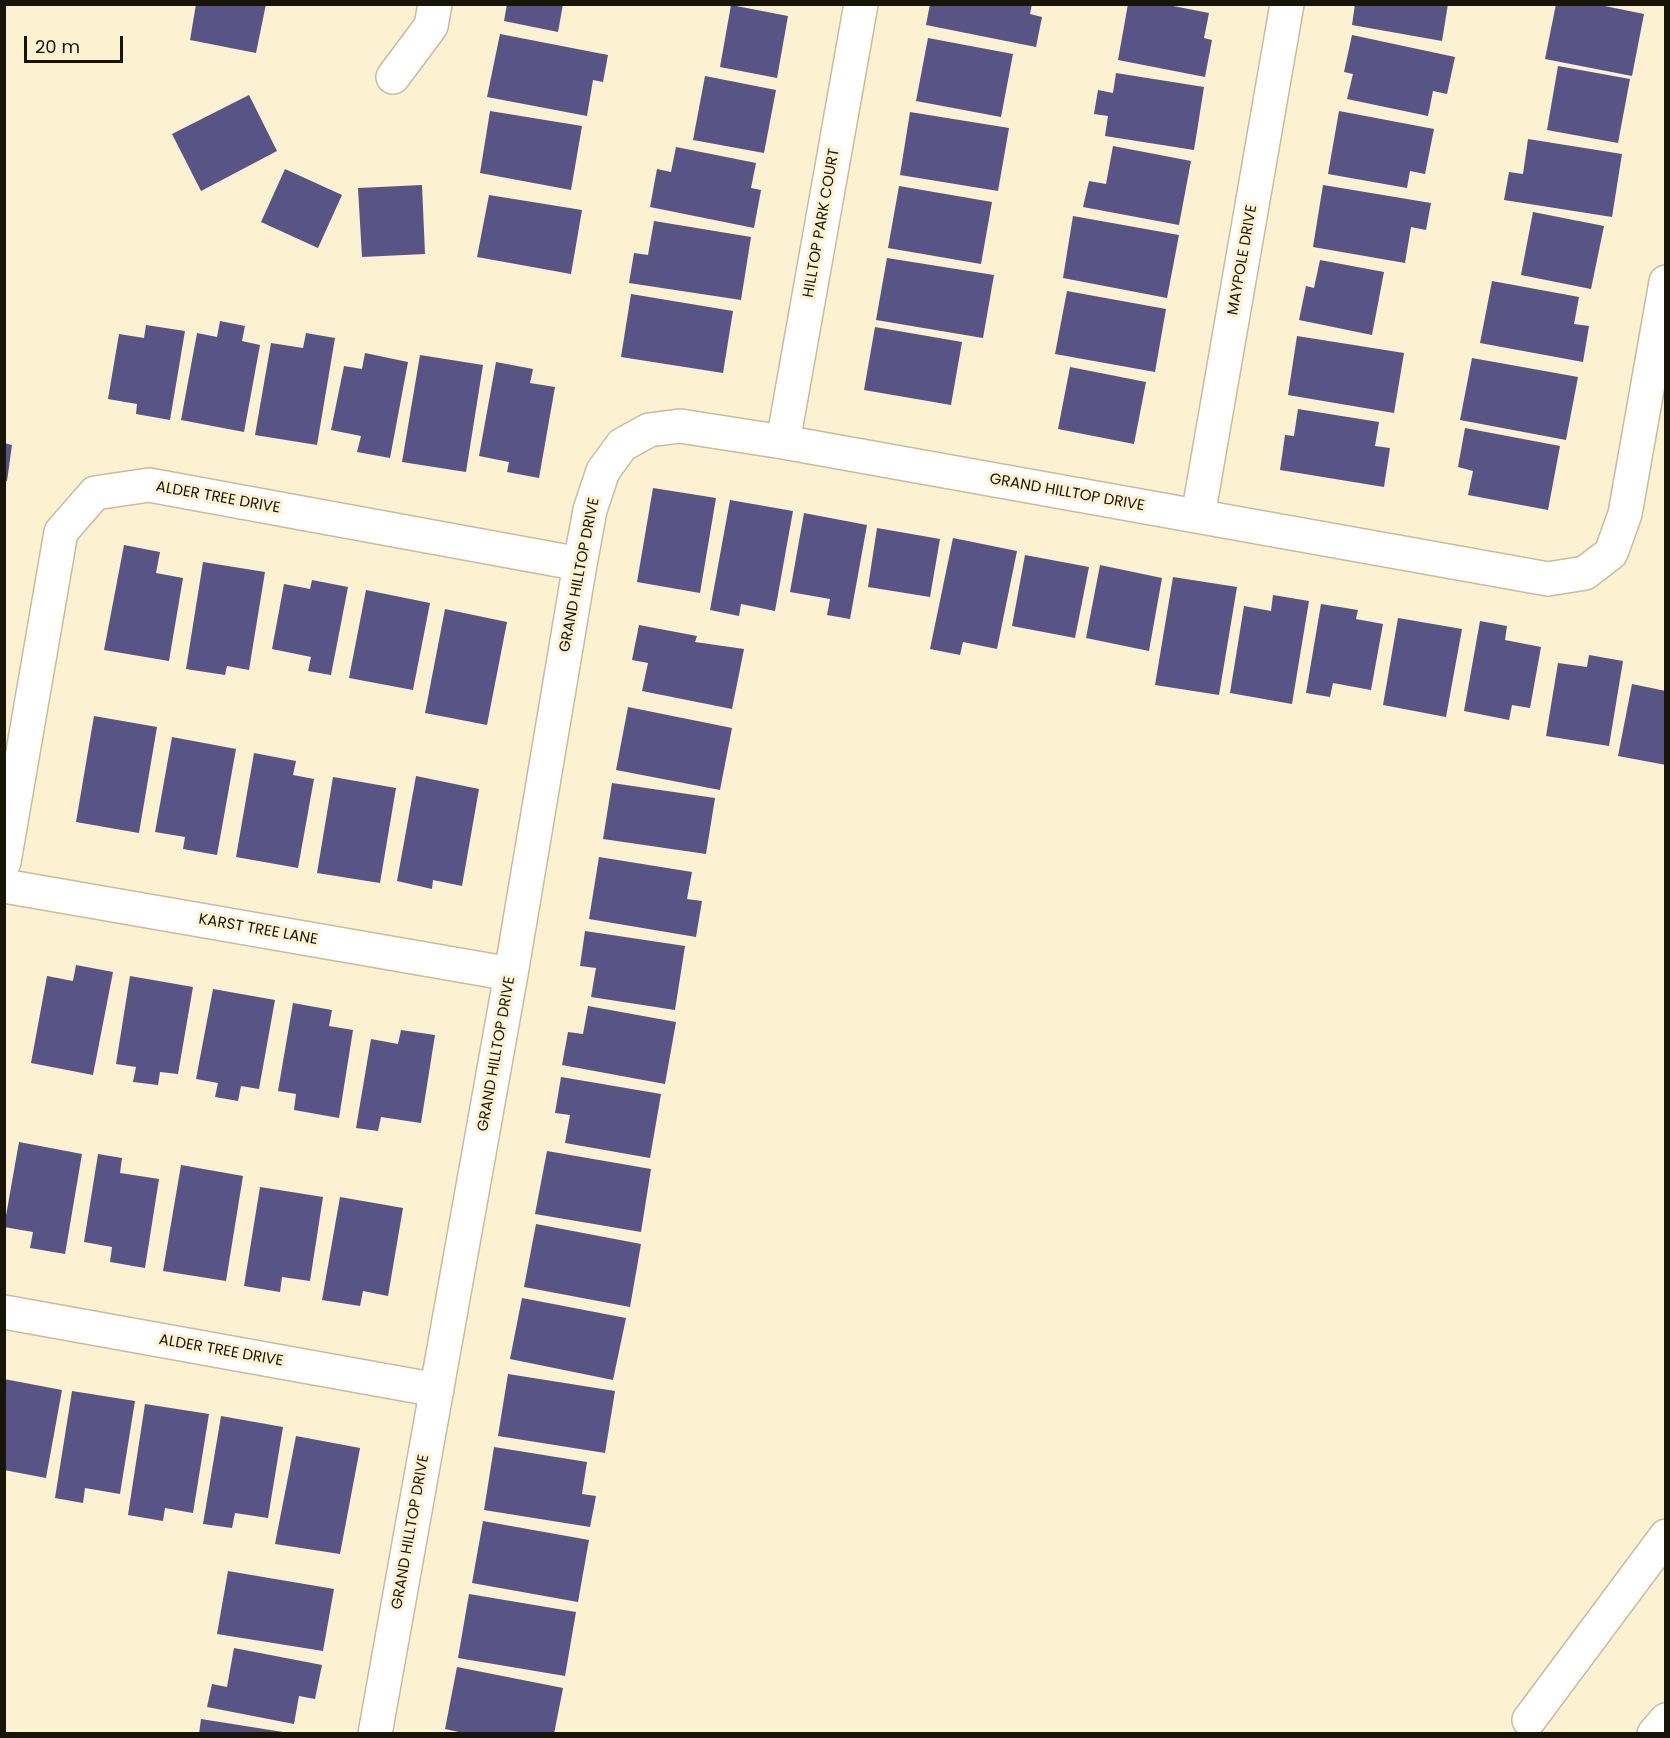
<!DOCTYPE html>
<style>
body{margin:0}
#map{position:relative;width:1670px;height:1738px;overflow:hidden;background:#fcf1d0;font-family:Poppins,sans-serif}
canvas{display:block}
.frame{position:absolute;inset:0;border:6px solid #181408;pointer-events:none}
.scale{position:absolute;left:24px;top:36px;width:99px;height:27px;box-sizing:border-box;border:3px solid #181408;border-top:0;padding-left:8px;font-size:18px;line-height:21px;white-space:nowrap;color:#181408;-webkit-text-stroke:4px #fcf1d0;paint-order:stroke}
</style>
<div id="map">
<canvas width="1670" height="1738"></canvas>
<div class="frame"></div>
<div class="scale">20 m</div>
</div>
<script>
const context = document.querySelector('canvas').getContext('2d');
context.lineJoin = 'round';
function fillPath(path, color) {
  context.fillStyle = color;
  context.fill(path, 'evenodd');
}
function shape(rows) {
  const path = new Path2D();
  for (const r of rows) {
    path.moveTo(r[0], r[1]);
    for (let i = 2; i < r.length; i += 2) path.lineTo(r[i], r[i + 1]);
  }
  return path;
}
function strokePath(path, color, width, dash) {
  context.strokeStyle = color;
  context.lineWidth = width;
  context.lineCap = dash ? 'butt' : 'round';
  context.setLineDash(dash || []);
  context.stroke(path);
}
function write(font, color, halo, rows, align = 'center') {
  context.font = font + ' Poppins,sans-serif';
  context.lineWidth = 6;
  context.setLineDash([]);
  context.textBaseline = 'middle';
  context.strokeStyle = halo;
  context.fillStyle = color;
  for (const [text, x, y, turn = 0] of rows) {
    context.save();
    context.translate(x, y);
    context.rotate((+turn || 0) * Math.PI / 180);
    context.textAlign = isNaN(turn) ? turn : align;
    if (halo) context.strokeText(text, 0, 0);
    context.fillText(text, 0, 0);
    context.restore();
  }
}
fillPath(shape([
 [196,4,266,4,256,53,190,40],
 [507,4,563,4,558,32,504,21],
 [930,4,1032,4,1030,14,1042,17,1036,47,926,25],
 [1128,4,1163,4,1209,13,1204,38,1212,40,1205,77,1118,60],
 [1355,4,1448,4,1442,41,1352,25],
 [1556,4,1595,4,1644,14,1632,76,1545,59],
 [731,5,788,16,777,78,720,67],
 [500,34,608,55,603,82,593,80,587,116,487,97],
 [1352,35,1455,57,1447,94,1433,91,1428,116,1347,99,1353,74,1344,72],
 [928,38,1013,54,1001,117,916,101],
 [1558,66,1630,79,1618,143,1547,130],
 [1116,73,1204,87,1194,150,1105,136,1108,116,1094,114,1098,90,1113,93],
 [705,76,776,90,764,153,693,140],
 [249,95,277,151,201,191,172,134],
 [490,111,582,126,571,190,480,173],
 [1339,111,1434,129,1425,174,1410,171,1407,188,1328,174],
 [910,112,1009,128,998,191,900,175],
 [1528,139,1622,154,1612,217,1504,200,1509,172,1523,174],
 [1113,146,1191,161,1179,225,1083,207,1089,181,1106,184],
 [676,147,756,163,751,188,761,190,754,228,650,207,657,169,671,172],
 [285,169,342,195,318,248,261,222],
 [422,185,425,254,362,257,358,188],
 [1323,185,1431,203,1426,230,1411,227,1405,263,1313,247],
 [899,186,992,202,981,264,888,248],
 [489,195,582,210,571,274,477,257],
 [1533,212,1604,226,1591,289,1521,275],
 [1073,216,1179,235,1167,298,1063,278],
 [654,221,751,237,741,300,629,283,634,253,648,255],
 [887,258,994,275,983,338,876,320],
 [1320,260,1384,272,1372,335,1299,320,1306,286,1314,288],
 [1492,281,1579,297,1574,324,1589,326,1583,362,1480,343],
 [1067,291,1166,309,1155,372,1055,354],
 [631,294,733,311,723,373,621,357],
 [220,321,245,326,242,341,260,345,244,432,181,420,197,333,217,337],
 [146,325,185,331,170,420,136,414,137,404,108,399,119,334,144,338],
 [875,327,962,342,951,405,864,390],
 [306,333,335,338,317,445,255,435,271,343,303,348],
 [1297,336,1404,353,1394,413,1288,395],
 [365,353,408,362,390,458,357,452,361,436,331,430,344,366,362,369],
 [420,355,483,365,466,472,402,462],
 [1472,358,1578,377,1566,440,1460,420],
 [496,362,533,369,530,383,555,387,539,478,507,472,509,462,479,456],
 [1070,367,1146,382,1134,444,1058,429],
 [1298,409,1379,422,1375,446,1390,448,1384,487,1280,470,1285,435,1294,436],
 [1465,428,1560,446,1548,510,1468,495,1473,471,1458,467],
 [4,443,12,445,7,481,4,480],
 [653,488,716,498,700,593,637,582],
 [730,500,793,511,775,611,741,604,739,616,710,610],
 [804,513,867,525,850,619,827,615,830,599,790,592],
 [877,528,940,539,930,597,868,587],
 [953,538,1017,551,997,649,963,642,960,655,930,649],
 [124,545,160,552,156,573,183,578,169,661,104,650],
 [1025,555,1089,567,1075,638,1012,626],
 [203,562,265,572,249,670,227,666,225,675,186,669],
 [1100,565,1162,578,1149,651,1086,638],
 [1173,577,1237,587,1219,695,1155,685],
 [312,580,348,587,331,675,308,671,311,657,272,649,284,584,310,589],
 [366,590,430,603,413,690,349,678],
 [1273,595,1309,601,1292,704,1230,693,1244,606,1271,611],
 [1321,604,1358,610,1356,619,1383,624,1371,690,1333,683,1330,697,1306,693],
 [445,609,507,622,487,725,425,713],
 [1398,618,1462,629,1446,717,1383,705],
 [1480,621,1507,626,1505,640,1541,647,1530,708,1512,705,1509,720,1464,711],
 [639,625,697,636,695,642,744,649,732,709,642,691,648,663,632,660],
 [1589,655,1623,661,1609,746,1546,736,1558,663,1587,667],
 [1632,684,1666,691,1666,765,1618,756],
 [628,707,732,728,720,790,616,770],
 [94,716,157,727,139,833,76,822],
 [172,737,236,749,217,855,183,849,185,837,155,832],
 [254,753,296,761,293,775,314,779,298,868,236,857],
 [416,776,479,789,462,886,433,880,432,889,397,881],
 [333,777,396,788,380,883,317,873],
 [612,783,715,798,706,854,603,839],
 [599,857,692,872,687,899,702,901,696,937,589,919],
 [585,931,685,946,675,1010,591,997,596,968,580,966],
 [76,965,113,972,93,1075,31,1063,47,976,73,981],
 [130,976,193,987,178,1074,160,1072,158,1085,133,1082,136,1067,116,1064],
 [213,989,275,1000,259,1089,241,1086,238,1101,215,1097,218,1083,196,1079],
 [293,1003,332,1010,329,1026,353,1030,339,1118,294,1110,296,1094,278,1091],
 [588,1006,676,1022,665,1084,562,1065,568,1032,583,1034],
 [401,1030,435,1035,421,1123,381,1117,378,1131,356,1128,371,1039,398,1044],
 [561,1077,661,1094,650,1158,565,1143,570,1115,555,1113],
 [19,1142,82,1154,65,1254,30,1248,33,1232,4,1227],
 [547,1151,651,1169,641,1232,535,1214],
 [98,1154,122,1158,120,1173,159,1179,145,1268,110,1262,112,1247,84,1242],
 [181,1165,243,1176,226,1281,163,1271],
 [260,1187,323,1197,310,1281,282,1277,280,1292,244,1286],
 [340,1197,403,1208,388,1296,363,1291,360,1306,322,1300],
 [536,1224,641,1244,630,1307,524,1287],
 [522,1298,626,1318,613,1380,510,1359],
 [508,1374,615,1391,605,1453,498,1436],
 [4,1379,62,1390,46,1478,4,1470],
 [72,1391,135,1401,120,1494,85,1488,83,1503,55,1498],
 [145,1404,209,1414,193,1513,165,1508,163,1521,128,1515],
 [221,1416,283,1427,268,1518,235,1513,232,1528,203,1524],
 [296,1436,360,1448,340,1554,275,1544],
 [494,1447,587,1462,582,1494,596,1496,590,1527,484,1510],
 [483,1521,589,1540,578,1602,472,1583],
 [228,1571,334,1589,323,1651,217,1634],
 [469,1594,576,1612,565,1676,458,1658],
 [234,1648,322,1665,315,1699,299,1696,294,1724,207,1707,212,1684,227,1687],
 [457,1667,563,1688,554,1734,468,1734,445,1729],
 [201,1719,283,1732,283,1734,199,1734]
]), '#585485');
const minor = shape([
 [393,77,431,26,435,4],
 [783,442,861,4],
 [1198,516,1287,4],
 [4,862,61,532,95,493,149,485,580,564],
 [4,886,511,974],
 [4,1312,437,1390],
 [375,1734,511,974,580,564,590,510,603,471,622,445,649,430,680,426,783,442,1548,579,1585,573,1611,553,1625,514,1666,282]
]);
const highway = shape([
 [1529,1720,1666,1536],
 [1654,1734,1666,1720]
]);
strokePath(minor, '#c7bc9d', 36);
strokePath(highway, '#c7bc9d', 36);
strokePath(minor, '#fff', 33);
strokePath(highway, '#fff', 33);
write('15px', '#181408', '#fcf1d0', [
 ["HILLTOP PARK COURT",822,223,-80],
 ["MAYPOLE DRIVE",1243,260,-80],
 ["GRAND HILLTOP DRIVE",1067,493,10],
 ["ALDER TREE DRIVE",218,498,10],
 ["GRAND HILLTOP DRIVE",580,575,-79],
 ["KARST TREE LANE",258,930,10],
 ["GRAND HILLTOP DRIVE",497,1054,-80],
 ["ALDER TREE DRIVE",221,1351,10],
 ["GRAND HILLTOP DRIVE",411,1532,-80]
]);
</script>
